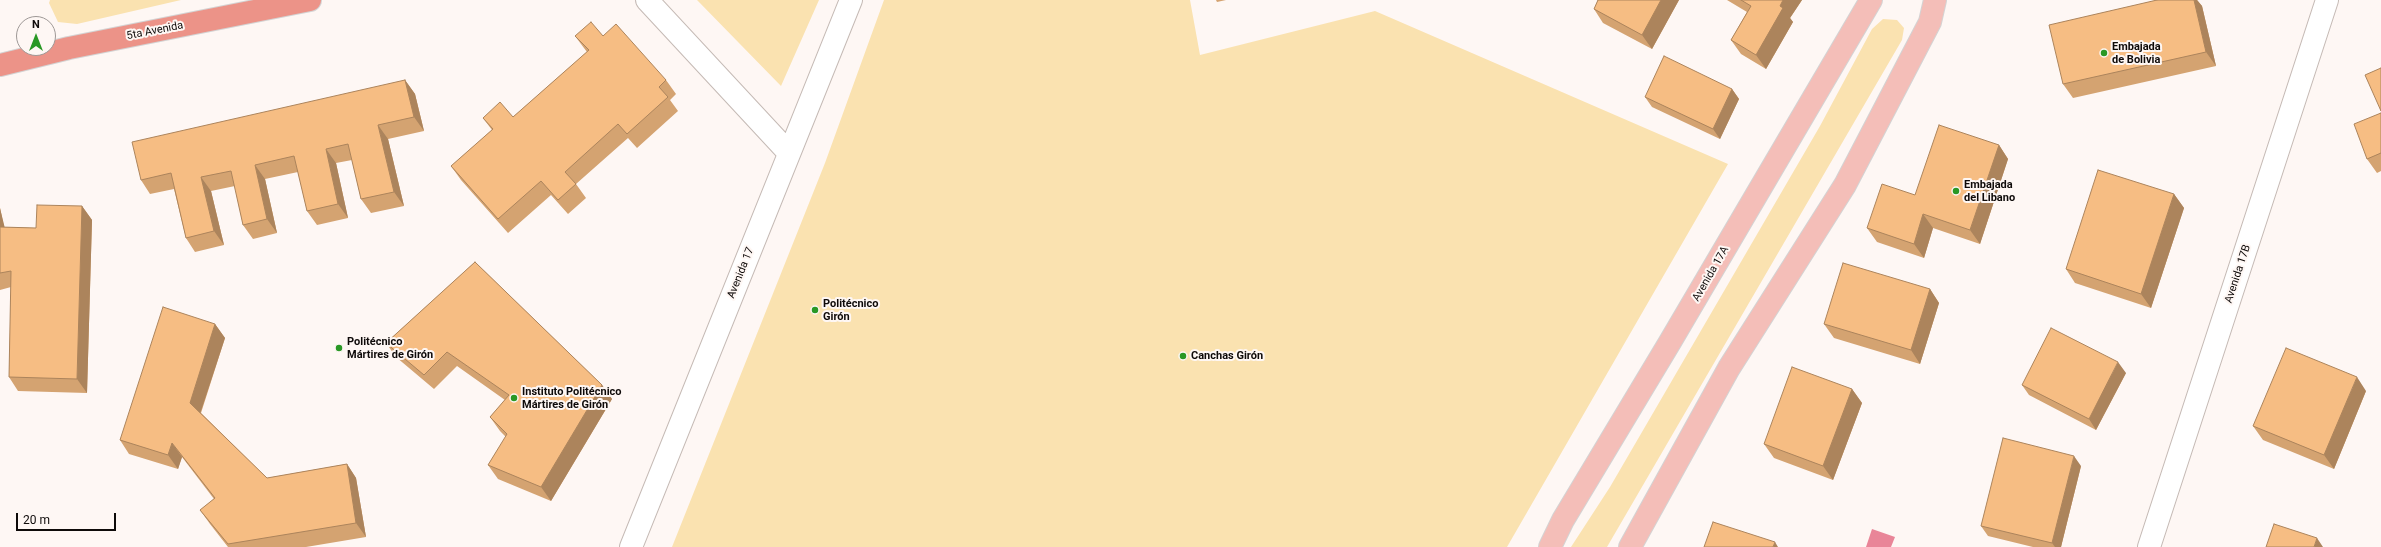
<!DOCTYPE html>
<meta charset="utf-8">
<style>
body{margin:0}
#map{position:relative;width:2381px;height:547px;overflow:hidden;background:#fef7f4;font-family:Roboto,sans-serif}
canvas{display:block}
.north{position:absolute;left:16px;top:16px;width:40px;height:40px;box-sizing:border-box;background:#fef7f4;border:1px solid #9e9896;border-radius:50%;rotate:0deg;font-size:11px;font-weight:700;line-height:16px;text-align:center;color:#0e0a09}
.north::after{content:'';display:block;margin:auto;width:14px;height:18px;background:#299825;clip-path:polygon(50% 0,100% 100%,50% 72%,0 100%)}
.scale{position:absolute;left:16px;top:513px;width:100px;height:18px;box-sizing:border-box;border:2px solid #0e0a09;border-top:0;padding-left:5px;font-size:12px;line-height:14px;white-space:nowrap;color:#0e0a09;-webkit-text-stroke:3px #fef7f4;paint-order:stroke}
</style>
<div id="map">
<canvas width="2381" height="547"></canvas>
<div class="north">N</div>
<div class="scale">20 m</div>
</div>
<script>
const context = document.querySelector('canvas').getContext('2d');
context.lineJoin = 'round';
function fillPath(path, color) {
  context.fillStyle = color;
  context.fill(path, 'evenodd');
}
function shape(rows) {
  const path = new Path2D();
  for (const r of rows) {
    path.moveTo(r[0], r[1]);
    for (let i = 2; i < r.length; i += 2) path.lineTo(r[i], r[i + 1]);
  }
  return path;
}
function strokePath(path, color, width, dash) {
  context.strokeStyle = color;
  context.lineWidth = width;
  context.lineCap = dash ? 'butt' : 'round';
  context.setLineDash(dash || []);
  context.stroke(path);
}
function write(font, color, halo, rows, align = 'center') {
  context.font = font + ' Roboto,sans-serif';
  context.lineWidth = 4;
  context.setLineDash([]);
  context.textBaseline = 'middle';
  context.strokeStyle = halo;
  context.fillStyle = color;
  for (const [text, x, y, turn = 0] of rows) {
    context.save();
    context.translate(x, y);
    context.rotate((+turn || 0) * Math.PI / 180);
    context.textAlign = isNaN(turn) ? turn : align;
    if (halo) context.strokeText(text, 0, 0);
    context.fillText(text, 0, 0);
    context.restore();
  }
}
fillPath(shape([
 [50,0,181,0,77,24,58,22,49,3],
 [697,0,819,0,781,86],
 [884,0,1190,0,1200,55,1375,11,1728,164,1507,547,672,547,825,163],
 [1883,19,1897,20,1904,28,1902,40,1607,547,1571,547,1610,487,1820,126,1872,29]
]), '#fae2b0');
fillPath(shape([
 [1872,529,1895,537,1891,547,1866,547]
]), '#e98598');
const minor = shape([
 [647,0,789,153],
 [631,547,851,0],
 [2149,547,2327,0]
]);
const major = shape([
 [1550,547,1563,520,1670,342,1871,0],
 [1630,547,1729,368,1845,185,1930,22,1935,0]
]);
const highway = shape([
 [0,65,69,48,310,0]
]);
strokePath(minor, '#c5bab5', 24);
strokePath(major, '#d4d3d3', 24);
strokePath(highway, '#d4d3d3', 24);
strokePath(minor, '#fff', 22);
strokePath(major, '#f4beb8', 22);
strokePath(highway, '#ec9388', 22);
fillPath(shape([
 [1216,0,1226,0,1217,2],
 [1598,0,1679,0,1652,49,1603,23,1594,9],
 [1727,0,1802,0,1790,18,1793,22,1766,69,1741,54,1731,40,1747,12],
 [2157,0,2197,0,2202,6,2216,66,2073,98,2063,84],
 [575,36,603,36,666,80,676,94,670,100,678,111,637,148,628,138,576,184,586,198,568,214,551,195,508,233,461,180,451,166,492,130,483,118,513,117,587,52],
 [405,80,415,94,424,131,388,139,404,206,371,213,361,199,352,160,336,163,348,218,317,225,307,211,298,172,265,179,277,233,253,239,243,225,235,186,211,191,224,245,195,252,186,238,174,189,150,194,141,180],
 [1732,89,1739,99,1720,139,1652,107,1645,97],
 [2381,113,2381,171,2377,173,2367,159],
 [1999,145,2008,159,1980,244,1933,228,1924,258,1877,242,1867,228,1915,195],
 [2174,194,2184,208,2151,308,2075,283,2066,269],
 [82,206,92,220,87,393,18,391,9,377,11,287,0,290,0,208,4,227,36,228],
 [475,262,602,385,612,399,551,501,498,479,488,465,506,437,500,431,490,417,505,400,457,366,434,389,396,357,386,343],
 [1930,289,1939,303,1920,364,1834,338,1824,324],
 [215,324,225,338,201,413,267,478,347,464,356,478,366,537,306,547,228,547,210,524,200,510,214,499,182,457,178,469,129,454,120,440],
 [2126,373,2096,430,2029,395,2022,385],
 [1852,389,1862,403,1833,480,1774,458,1764,444],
 [2366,391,2334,469,2263,440,2253,426],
 [2081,466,2061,547,2033,547,1988,536,1981,526]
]), '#d4a371');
fillPath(shape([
 [1661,0,1679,0,1652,49,1642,35],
 [1783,0,1802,0,1790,18,1793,22,1766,69,1756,55,1780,6],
 [2194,0,2197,0,2202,6,2216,66,2206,52],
 [405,80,415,94,424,131,414,117],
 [1732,89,1739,99,1720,139,1713,129],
 [378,125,388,139,404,206,394,192],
 [1999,145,2008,159,1980,244,1970,230],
 [326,149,336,163,348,218,338,204],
 [255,165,265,179,277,233,267,219],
 [201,177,211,191,224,245,214,231],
 [2174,194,2184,208,2151,308,2141,294],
 [82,206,92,220,87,393,77,379],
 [0,208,8,241,0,230],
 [1923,214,1933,228,1924,258,1914,244],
 [1930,289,1939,303,1920,364,1911,350],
 [215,324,225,338,199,417,190,403],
 [2118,362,2126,373,2096,430,2089,419],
 [2357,377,2366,391,2334,469,2324,455],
 [602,385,612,399,551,501,541,487],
 [1852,389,1862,403,1833,480,1823,466],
 [172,443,182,457,178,469,168,455],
 [2074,456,2081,466,2061,547,2055,547,2052,543],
 [347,464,356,478,366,537,356,523],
 [2317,538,2323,547,2314,547],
 [1775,542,1778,547,1773,547]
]), '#ac845c');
const building = shape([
 [1598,0,1661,0,1642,35,1594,9,1598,0],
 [1741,0,1783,0,1780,6,1783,8,1756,55,1731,40,1751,6,1741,0],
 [2157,0,2194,0,2206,52,2063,84,2049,25,2157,0],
 [591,22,603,36,616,24,666,80,659,87,668,97,627,134,618,124,565,172,576,184,558,200,541,181,498,219,451,166,493,129,483,118,500,102,513,117,589,50,575,36,591,22],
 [1664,56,1732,89,1713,129,1645,97,1664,56],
 [2381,68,2381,111,2365,75,2381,68],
 [405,80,414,117,378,125,394,192,361,199,348,144,326,149,338,204,307,211,294,156,255,165,267,219,243,225,231,171,201,177,214,231,186,238,171,173,141,180,132,142,405,80],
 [2381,113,2381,153,2367,159,2354,124,2381,113],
 [1939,125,1999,145,1970,230,1923,214,1914,244,1867,228,1882,184,1915,195,1939,125],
 [2098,170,2174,194,2141,294,2066,269,2098,170],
 [37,205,82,206,77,379,9,377,11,271,0,273,0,227,36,228,37,205],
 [475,262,602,385,541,487,488,465,507,434,490,417,509,395,447,352,424,375,386,343,475,262],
 [1843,263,1930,289,1911,350,1824,324,1843,263],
 [163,307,215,324,190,403,267,478,347,464,356,523,228,544,200,510,215,498,172,443,168,455,120,440,163,307],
 [2051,328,2118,362,2089,419,2022,385,2051,328],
 [2286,348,2357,377,2324,455,2253,426,2286,348],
 [1792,367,1852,389,1823,466,1764,444,1792,367],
 [2003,438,2074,456,2052,543,1981,526,2003,438],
 [1713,522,1775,542,1773,547,1704,547,1713,522],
 [2274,524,2317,538,2314,547,2266,547,2274,524]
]);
fillPath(building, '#f6bd83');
strokePath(building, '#ac845c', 1);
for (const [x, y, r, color] of [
 [2104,53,4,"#299825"],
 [1956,191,4,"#299825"],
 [815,310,4,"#299825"],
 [339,348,4,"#299825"],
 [1183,356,4,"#299825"],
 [514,398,4,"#299825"]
]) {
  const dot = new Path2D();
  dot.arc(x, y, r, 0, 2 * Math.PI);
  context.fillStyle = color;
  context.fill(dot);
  strokePath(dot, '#fef7f4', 1.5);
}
write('11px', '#0e0a09', '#fef7f4', [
 ["5ta Avenida",155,31,-11],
 ["Avenida 17",741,273,-68],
 ["Avenida 17A",1711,274,-60],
 ["Avenida 17B",2238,274,-72]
]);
write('bold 11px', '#0e0a09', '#fef7f4', [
 ["Embajada",2112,47],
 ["de Bolivia",2112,60],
 ["Embajada",1964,185],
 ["del Libano",1964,198],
 ["Politécnico",823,304],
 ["Girón",823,317],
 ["Politécnico",347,342],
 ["Mártires de Girón",347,355],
 ["Canchas Girón",1191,356],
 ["Instituto Politécnico",522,392],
 ["Mártires de Girón",522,405]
], 'left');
</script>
